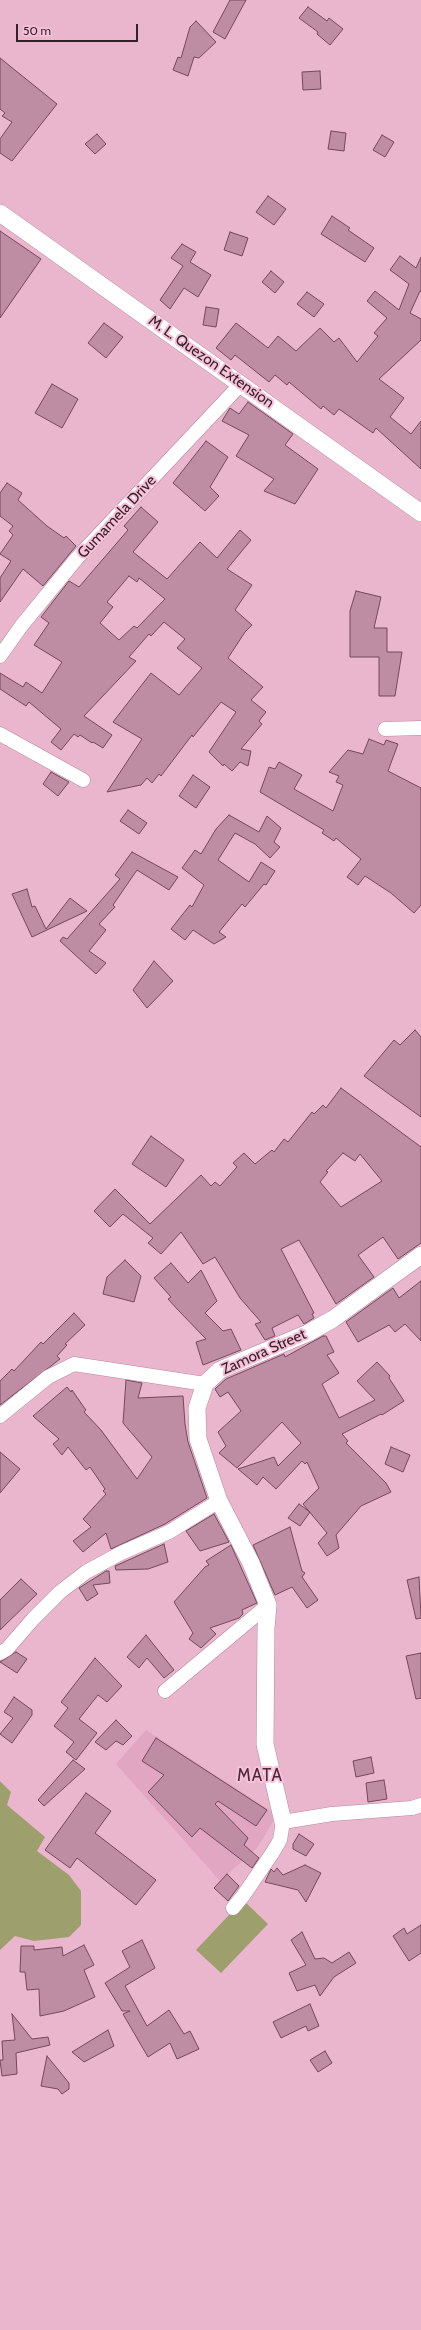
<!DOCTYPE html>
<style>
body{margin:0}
#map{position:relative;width:421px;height:2330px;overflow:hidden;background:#e9b6cd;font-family:Cabin,sans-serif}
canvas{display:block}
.scale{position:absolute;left:16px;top:24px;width:122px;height:18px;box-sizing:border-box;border:2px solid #35212a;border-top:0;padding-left:5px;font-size:12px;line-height:14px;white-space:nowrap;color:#35212a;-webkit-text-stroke:3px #f7c2d9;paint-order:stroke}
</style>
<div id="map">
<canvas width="421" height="2330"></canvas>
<div class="scale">50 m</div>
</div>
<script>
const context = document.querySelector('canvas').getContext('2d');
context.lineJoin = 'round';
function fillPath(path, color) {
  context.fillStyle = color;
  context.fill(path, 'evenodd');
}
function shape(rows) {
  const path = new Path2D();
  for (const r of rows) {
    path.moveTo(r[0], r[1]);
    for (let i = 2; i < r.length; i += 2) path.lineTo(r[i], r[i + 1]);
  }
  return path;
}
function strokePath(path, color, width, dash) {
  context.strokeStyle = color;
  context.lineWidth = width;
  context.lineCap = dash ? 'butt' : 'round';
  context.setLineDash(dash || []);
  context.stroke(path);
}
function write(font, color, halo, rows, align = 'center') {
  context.font = font + ' Cabin,sans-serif';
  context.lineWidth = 4;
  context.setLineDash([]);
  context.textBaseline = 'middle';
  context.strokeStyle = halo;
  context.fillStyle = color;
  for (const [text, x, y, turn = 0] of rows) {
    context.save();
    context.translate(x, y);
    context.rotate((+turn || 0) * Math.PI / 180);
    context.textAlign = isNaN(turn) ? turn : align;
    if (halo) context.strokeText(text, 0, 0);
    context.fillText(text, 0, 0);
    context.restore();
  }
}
fillPath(shape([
 [146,1730,277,1815,257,1848,220,1881,116,1764]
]), '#e1a6c1');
fillPath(shape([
 [0,1781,11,1792,7,1805,45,1837,37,1851,69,1875,81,1891,81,1925,69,1937,34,1941,15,1936,0,1950],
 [243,1900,268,1924,221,1973,196,1950]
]), '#9d9f6c');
const building = shape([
 [230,0,246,0,225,39,213,32,230,0],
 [308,7,327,21,329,18,343,29,330,45,317,34,318,32,299,18,308,7],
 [196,21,216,42,199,58,194,57,188,76,173,70,178,57,181,58,190,27,196,21],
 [0,58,57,104,12,161,0,153,0,139,12,122,2,116,5,113,0,109,0,58],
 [320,71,321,89,303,90,302,72,320,71],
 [331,131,346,133,344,151,328,149,331,131],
 [97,134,106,144,95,154,85,144,97,134],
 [382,135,394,142,385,157,373,150,382,135],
 [268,196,286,209,274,225,256,212,268,196],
 [332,216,350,228,348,230,374,248,365,262,321,234,332,216],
 [0,231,41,259,0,318,0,231],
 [230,232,248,238,242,256,224,250,230,232],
 [182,244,196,252,190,262,211,275,198,297,184,288,170,309,160,300,183,266,171,258,182,244],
 [400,256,416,268,421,257,421,292,420,291,410,313,421,319,421,340,379,379,404,398,390,417,411,434,421,421,421,469,376,428,373,433,339,409,334,415,323,406,321,409,289,382,287,385,275,375,269,382,235,355,231,360,216,348,236,323,268,348,278,336,296,351,320,328,334,342,339,338,357,362,378,336,374,333,387,318,367,301,375,291,399,310,409,284,390,270,400,256],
 [271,271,284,282,275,293,262,282,271,271],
 [307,292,324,304,314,317,297,304,307,292],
 [206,307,219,309,216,327,203,325,206,307],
 [104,323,123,337,106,358,88,343,104,323],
 [52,384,78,399,62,428,35,413,52,384],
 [248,402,293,434,285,445,318,469,295,504,264,491,274,479,236,456,249,435,222,421,230,408,239,414,248,402],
 [206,441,228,457,210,487,219,496,205,511,173,483,206,441],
 [7,483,22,493,18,500,47,526,64,538,66,536,76,546,43,586,23,569,0,602,0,578,11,561,0,554,13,535,9,531,13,526,0,516,0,493,7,483],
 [141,507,158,522,133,552,167,579,200,542,217,558,240,530,251,540,227,569,252,585,235,610,252,625,245,632,228,658,263,687,251,700,266,712,259,721,262,724,241,749,251,751,248,766,240,762,232,771,224,764,223,766,209,752,236,712,221,702,193,737,192,735,161,776,159,774,152,783,147,778,141,785,107,792,142,739,113,722,151,673,179,695,202,668,177,648,185,639,164,622,151,636,149,634,129,657,136,661,84,716,112,735,103,748,93,742,92,743,80,735,78,737,74,734,61,750,51,742,61,729,29,702,26,706,0,689,0,673,23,687,26,682,42,693,62,662,34,645,49,623,41,617,69,581,79,587,128,530,124,526,141,507],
 [129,576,137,582,139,578,165,599,137,628,134,626,119,640,100,623,113,607,107,602,129,576],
 [356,591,381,597,374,628,387,628,387,652,402,652,395,696,379,696,379,657,350,657,350,611,356,591],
 [369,739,384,745,386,740,398,744,388,771,421,788,421,905,414,913,391,893,365,876,358,885,347,877,361,859,336,838,334,841,322,833,324,830,260,792,269,767,275,769,279,762,302,775,294,789,333,811,343,785,336,782,339,776,329,772,348,750,363,754,369,739],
 [51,772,69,782,58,796,43,784,51,772],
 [193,775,210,787,196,808,179,796,193,775],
 [128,810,147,823,139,834,120,821,128,810],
 [229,815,259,832,267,816,281,828,274,842,280,847,270,858,255,844,235,833,218,860,249,882,261,862,275,871,266,885,264,884,245,907,242,904,219,932,226,937,214,944,193,930,185,940,171,929,190,905,192,907,204,885,182,868,195,850,201,854,216,829,229,815],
 [132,852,178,877,169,890,137,870,113,905,115,907,99,924,106,930,89,951,106,963,96,974,60,941,63,937,67,939,120,879,115,875,132,852],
 [27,889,32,907,35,906,46,929,70,898,87,911,32,937,12,894,27,889],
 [154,961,173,981,147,1008,133,990,154,961],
 [415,1030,421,1037,421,1117,364,1076,394,1040,400,1045,415,1030],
 [341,1088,421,1147,421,1243,398,1259,383,1237,358,1255,374,1277,336,1304,299,1240,281,1249,314,1313,312,1314,314,1318,304,1324,298,1315,272,1328,275,1336,265,1340,255,1324,261,1322,240,1298,215,1257,203,1264,181,1232,161,1254,148,1243,153,1238,123,1214,110,1227,94,1211,115,1189,150,1224,201,1175,211,1186,215,1182,220,1186,237,1167,233,1163,244,1153,255,1164,272,1150,274,1152,284,1139,288,1142,312,1112,314,1114,323,1105,326,1108,341,1088],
 [343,1153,355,1161,360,1154,382,1181,341,1207,320,1182,328,1172,326,1171,343,1153],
 [151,1136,184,1160,166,1187,132,1164,151,1136],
 [125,1260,141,1276,134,1302,103,1294,107,1277,125,1260],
 [171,1263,188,1283,201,1270,217,1301,205,1313,223,1331,231,1329,241,1350,203,1365,196,1342,206,1339,179,1311,168,1299,171,1297,154,1278,171,1263],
 [421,1281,421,1341,405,1324,395,1332,389,1325,358,1342,346,1322,393,1288,399,1298,421,1281],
 [74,1313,85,1325,65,1344,67,1345,57,1356,60,1359,0,1405,0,1381,12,1369,14,1371,41,1342,43,1344,74,1313],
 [323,1336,326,1336,334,1352,327,1355,339,1373,322,1384,339,1418,375,1400,357,1381,377,1362,390,1376,389,1378,404,1401,382,1415,381,1414,342,1434,348,1441,346,1443,386,1483,391,1492,361,1506,336,1535,339,1548,327,1556,318,1543,327,1533,303,1504,319,1488,307,1462,305,1464,302,1461,276,1489,263,1477,257,1485,238,1469,274,1457,278,1466,301,1443,282,1422,237,1468,219,1453,226,1446,218,1432,241,1411,228,1392,220,1397,215,1389,226,1379,284,1354,285,1357,323,1336],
 [126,1380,142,1383,138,1398,183,1396,185,1424,188,1442,207,1498,165,1524,111,1549,106,1533,83,1552,73,1541,91,1527,83,1519,106,1494,103,1491,105,1489,90,1467,86,1470,68,1447,62,1455,53,1444,59,1439,33,1416,67,1387,71,1392,72,1390,83,1406,86,1410,84,1412,101,1430,137,1479,152,1457,123,1423,126,1380],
 [391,1447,410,1455,403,1472,385,1464,391,1447],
 [0,1452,20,1469,0,1493,0,1452],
 [299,1504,310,1512,300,1526,288,1518,299,1504],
 [214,1514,229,1542,200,1551,186,1531,214,1514],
 [290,1527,302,1571,305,1573,302,1577,318,1600,307,1608,292,1587,275,1595,253,1545,290,1527],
 [164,1544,168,1562,148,1569,116,1570,115,1566,164,1544],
 [231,1545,257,1603,242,1610,243,1614,239,1618,210,1628,216,1634,201,1648,189,1639,193,1633,174,1602,205,1567,209,1565,206,1561,231,1545],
 [106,1571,109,1571,110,1583,93,1585,98,1594,87,1601,79,1588,106,1571],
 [419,1577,421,1618,416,1619,407,1580,419,1577],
 [21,1579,37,1594,0,1630,0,1600,21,1579],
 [146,1635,174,1670,164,1678,147,1658,139,1668,127,1657,146,1635],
 [16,1652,27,1659,17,1673,0,1662,16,1652],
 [421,1653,421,1698,416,1699,406,1656,421,1653],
 [95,1658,122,1686,107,1702,98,1695,79,1719,97,1733,76,1760,66,1752,74,1742,54,1726,68,1708,61,1702,95,1658],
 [14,1697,32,1710,32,1715,12,1743,0,1734,13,1718,4,1712,14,1697],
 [116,1720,132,1736,123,1745,116,1741,106,1750,95,1742,116,1720],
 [156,1738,267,1810,256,1826,218,1801,215,1804,248,1838,244,1845,259,1858,252,1868,200,1828,192,1837,148,1792,164,1775,142,1761,156,1738],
 [371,1757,374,1773,356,1777,353,1761,371,1757],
 [73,1760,85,1769,44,1806,38,1800,73,1760],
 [384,1780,387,1799,368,1802,366,1783,384,1780],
 [86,1793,111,1811,95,1833,156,1880,136,1905,77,1858,70,1868,45,1850,86,1793],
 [299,1834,314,1844,306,1856,293,1849,293,1844,299,1834],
 [305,1865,321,1873,306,1902,298,1890,265,1882,271,1869,274,1872,277,1868,283,1875,305,1865],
 [227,1874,239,1886,228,1901,214,1888,227,1874],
 [421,1925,421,1953,409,1961,393,1936,404,1928,407,1934,421,1925],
 [302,1932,315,1959,324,1958,332,1963,349,1952,356,1963,334,1977,320,1996,315,1985,297,1991,289,1973,306,1965,291,1940,302,1932],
 [142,1940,155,1968,125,1986,147,2026,169,2010,184,2034,190,2031,199,2049,177,2059,170,2043,148,2057,123,2014,130,2011,122,2011,105,1983,130,1967,122,1951,142,1940],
 [84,1945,94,1965,84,1970,95,1997,64,2011,40,2016,39,1989,27,1990,25,1972,20,1972,21,1946,34,1946,34,1950,62,1947,63,1956,84,1945],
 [310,2004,319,2026,308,2031,306,2026,281,2038,273,2022,310,2004],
 [12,2014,32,2039,48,2037,50,2045,16,2053,17,2074,2,2076,0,2060,3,2060,2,2041,15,2040,12,2014],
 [108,2030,114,2046,84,2062,72,2052,108,2030],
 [325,2051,332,2063,318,2072,310,2060,325,2051],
 [47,2056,69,2083,69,2089,62,2094,58,2089,41,2086,47,2056]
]);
fillPath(building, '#be8ca3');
strokePath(building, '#74485d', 1);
const minor = shape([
 [0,656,22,625,77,558,241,384],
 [385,729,421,728],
 [0,734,83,780],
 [0,1416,48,1377,74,1364,205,1384],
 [0,1653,7,1649,33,1619,60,1592,86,1572,121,1553,169,1532,219,1501],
 [165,1691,268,1605],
 [233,1908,243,1896,273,1852,280,1840,283,1822,332,1814,412,1808,421,1805]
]);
const tertiary = shape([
 [0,213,421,513],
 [283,1822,265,1744,266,1628,268,1605,251,1563,219,1501,198,1439,197,1408,205,1384,220,1370,308,1333,333,1319,421,1255]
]);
strokePath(minor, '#b8879d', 15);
strokePath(tertiary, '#b8879d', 18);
strokePath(minor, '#fff', 14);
strokePath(tertiary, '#fff', 17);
write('15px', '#35212a', '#f7c2d9', [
 ["M. L. Quezon Extension",211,362,35],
 ["Gumamela Drive",117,517,-47],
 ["Zamora Street",264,1352,-24]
]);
context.letterSpacing = '1px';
write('17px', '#4f273b', '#f7c2d9', [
 ["MATA",260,1776]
]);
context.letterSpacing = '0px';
</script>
